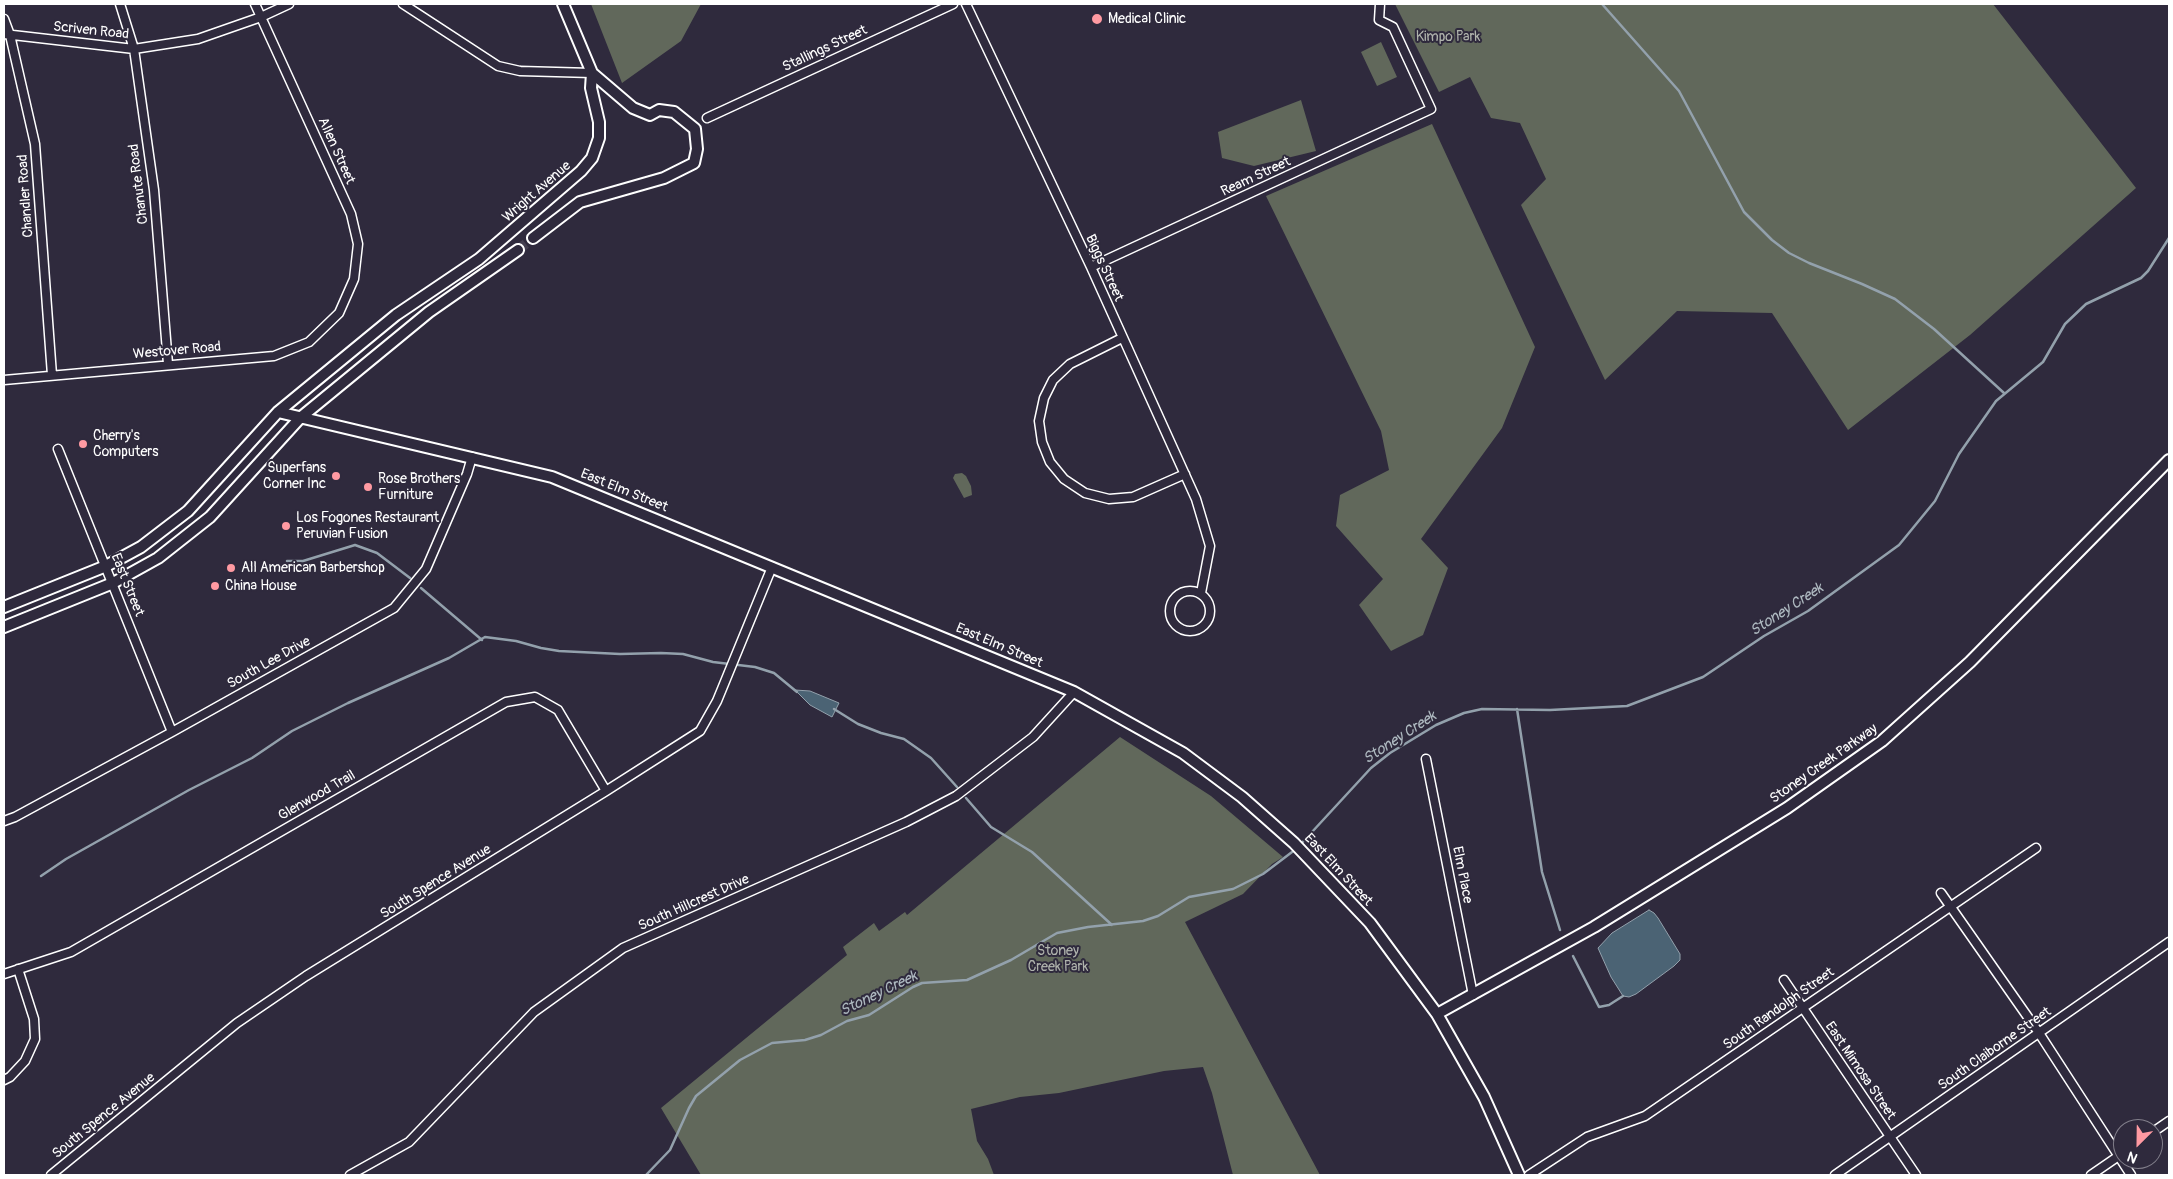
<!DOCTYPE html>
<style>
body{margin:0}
#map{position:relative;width:2173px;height:1179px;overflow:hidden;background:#2f2a3d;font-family:Pangolin,sans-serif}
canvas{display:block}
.frame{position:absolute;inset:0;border:5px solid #fff;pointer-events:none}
.north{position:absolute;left:2113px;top:1119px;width:50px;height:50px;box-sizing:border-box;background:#2f2a3d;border:1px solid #827f8b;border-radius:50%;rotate:203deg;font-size:14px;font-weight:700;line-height:20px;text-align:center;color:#fff}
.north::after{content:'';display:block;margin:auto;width:18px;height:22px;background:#ff9aa2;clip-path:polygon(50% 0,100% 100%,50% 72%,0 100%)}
</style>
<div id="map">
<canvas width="2173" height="1179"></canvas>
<div class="frame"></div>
<div class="north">N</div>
</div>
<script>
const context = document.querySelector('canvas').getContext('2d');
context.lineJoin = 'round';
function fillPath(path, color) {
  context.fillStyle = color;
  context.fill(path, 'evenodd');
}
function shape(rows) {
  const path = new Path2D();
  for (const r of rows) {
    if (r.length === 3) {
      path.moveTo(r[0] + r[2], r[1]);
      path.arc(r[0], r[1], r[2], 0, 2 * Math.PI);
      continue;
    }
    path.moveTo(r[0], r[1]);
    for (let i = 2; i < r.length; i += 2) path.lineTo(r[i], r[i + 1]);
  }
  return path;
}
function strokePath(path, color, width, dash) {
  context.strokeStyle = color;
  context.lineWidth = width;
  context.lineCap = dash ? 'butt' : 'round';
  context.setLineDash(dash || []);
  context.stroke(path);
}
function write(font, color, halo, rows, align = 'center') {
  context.font = font + ' Pangolin,sans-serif';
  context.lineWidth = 4;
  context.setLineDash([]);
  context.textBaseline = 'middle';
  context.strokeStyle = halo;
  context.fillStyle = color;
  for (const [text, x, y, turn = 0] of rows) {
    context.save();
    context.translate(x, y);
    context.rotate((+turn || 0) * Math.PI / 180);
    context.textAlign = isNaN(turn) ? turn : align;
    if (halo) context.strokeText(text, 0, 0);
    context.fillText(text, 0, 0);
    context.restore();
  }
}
fillPath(shape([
 [591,4,701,4,681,41,622,83],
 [1395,4,1993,4,2136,188,1970,335,1848,430,1772,313,1677,311,1605,380,1521,205,1546,179,1520,123,1491,118,1470,77,1439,92],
 [1381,42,1397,77,1377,86,1361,52],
 [1301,100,1316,151,1254,166,1222,158,1218,132],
 [1432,124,1535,347,1502,428,1421,539,1448,568,1423,635,1391,651,1359,605,1383,579,1336,526,1340,495,1389,470,1381,431,1266,196],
 [962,473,966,476,971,486,972,495,964,498,953,478,955,474],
 [1120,737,1211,796,1283,857,1272,864,1243,894,1185,922,1320,1175,1233,1175,1212,1093,1203,1067,1164,1071,1059,1093,1020,1097,971,1109,977,1141,988,1159,994,1175,701,1175,661,1108,847,955,843,947,874,923,879,931,905,912,907,915]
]), '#61685b');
const water = shape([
 [795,690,810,691,839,703,832,717,810,705,795,690],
 [1649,910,1654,913,1658,918,1680,954,1680,960,1674,966,1636,994,1629,997,1623,996,1611,977,1598,948,1612,933,1649,910]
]);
fillPath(water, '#4b6374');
strokePath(water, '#93a1ac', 1);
strokePath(shape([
 [1602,4,1679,91,1744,212,1772,240,1789,253,1809,263,1862,284,1895,299,1934,329,2004,393],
 [287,561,303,561,355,545,377,553,410,578],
 [421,588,482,640],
 [834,709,858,724,881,733,904,739,931,758,957,787],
 [1517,709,1542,872,1560,930],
 [966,798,991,827,1032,852,1112,925],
 [1300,845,1371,768,1390,753,1436,725,1464,713,1482,709,1550,710,1627,706,1703,677,1764,636,1808,611,1899,545,1935,501,1959,454,1996,401,2043,362,2065,324,2086,304,2141,278,2148,271,2169,238],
 [41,876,66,859,189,790,252,758,292,731,348,703,449,658,485,637,516,641,541,648,559,651,620,654,661,653,683,654,713,662,755,667,774,673,797,692],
 [1573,956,1599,1007,1609,1005,1623,996],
 [646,1175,670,1150,689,1108,696,1096,740,1060,772,1043,805,1040,821,1035,847,1021,869,1015,913,987,922,983,967,980,1011,960,1057,933,1088,927,1143,921,1158,916,1189,897,1233,889,1263,874,1296,849]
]), '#93a1ac', 2.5);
strokePath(shape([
 [518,250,533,238]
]), '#443f50', 10, [10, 5]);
const street = shape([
 [120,4,134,49,154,190,168,364],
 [403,4,498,66,520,71,592,73],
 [966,4,1091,267,1196,499,1210,546,1201,593],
 [4,19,10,35,35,144,52,375],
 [4,34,134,49,198,39,261,17,289,4],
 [707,118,953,4],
 [1091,267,1431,109,1393,27,1379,20,1380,4],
 [1122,338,1070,364,1053,380,1044,398,1039,421,1042,442,1050,462,1064,479,1085,493,1109,499,1133,497,1185,474],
 [4,380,274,356,309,342,339,313,354,279,358,244,351,214,255,4],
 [58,449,172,732],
 [1190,611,20],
 [1426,759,1473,995],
 [4,821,15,817,172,732,394,608,426,569,467,474,472,457],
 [1941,893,2039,1033,2131,1175],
 [4,974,71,952,506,702,535,697,558,710,606,791],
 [1784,980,1916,1175],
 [4,1080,10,1077,25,1061,35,1039,34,1019,18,969],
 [2153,1132,2169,1121],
 [51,1175,237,1023,306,976,606,791,700,731,717,701,772,567],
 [350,1175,409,1142,534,1012,623,948,906,822,956,796,1033,737,1074,692],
 [1529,1175,1587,1137,1645,1116,2036,848],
 [1835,1175,2169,942],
 [2091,1175,2123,1153]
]);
const secondary = shape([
 [533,238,580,202,664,178,694,163,697,149,695,129,674,112,659,110,650,115,633,108,592,73],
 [278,412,552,477,1074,692,1183,753,1242,797,1294,843,1370,923,1437,1014,1484,1097,1519,1175],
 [4,607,106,566,141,547,188,511,278,412,396,315,479,259,581,171,592,158,599,138,599,122,591,88,592,73,563,4],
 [4,627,113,583,158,558,210,517,300,418,429,312,518,250],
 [1437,1014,1594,927,1787,808,1882,741,1970,662,2169,460]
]);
strokePath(street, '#fff', 11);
strokePath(secondary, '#fff', 14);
strokePath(street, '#2f2a3d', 8);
strokePath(secondary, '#2f2a3d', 10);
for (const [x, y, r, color] of [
 [1097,19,6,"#ff9aa2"],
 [83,444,5,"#ff9aa2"],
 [336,476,5,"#ff9aa2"],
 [368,487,5,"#ff9aa2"],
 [286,526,5,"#ff9aa2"],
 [231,568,5,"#ff9aa2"],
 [215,586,5,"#ff9aa2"]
]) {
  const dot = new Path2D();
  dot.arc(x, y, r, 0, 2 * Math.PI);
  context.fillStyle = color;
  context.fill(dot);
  strokePath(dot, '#2f2a3d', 2);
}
write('14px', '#fff', '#2f2a3d', [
 ["Medical Clinic",1108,19],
 ["Cherry's",93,436],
 ["Computers",93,452],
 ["Superfans",326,468,"right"],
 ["Corner Inc",326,484,"right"],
 ["Rose Brothers",378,479],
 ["Furniture",378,495],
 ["Los Fogones Restaurant",296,518],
 ["Peruvian Fusion",296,534],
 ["All American Barbershop",241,568],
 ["China House",225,586]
], 'left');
write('14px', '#fff', '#2f2a3d', [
 ["Scriven Road",91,31,6],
 ["Stallings Street",825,49,-25],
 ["Allen Street",336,151,66],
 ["Ream Street",1256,177,-25],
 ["Chanute Road",139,184,-97],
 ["Wright Avenue",537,192,-41],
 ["Chandler Road",26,196,-94],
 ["Biggs Street",1104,268,65],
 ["Westover Road",177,351,-5],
 ["East Elm Street",624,491,22],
 ["East Street",127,585,68],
 ["East Elm Street",999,646,23],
 ["South Lee Drive",269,663,-29],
 ["Stoney Creek Parkway",1824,764,-35],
 ["Glenwood Trail",317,796,-30],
 ["East Elm Street",1338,870,47],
 ["Elm Place",1462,875,79],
 ["South Spence Avenue",436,882,-32],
 ["South Hillcrest Drive",694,903,-24],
 ["South Randolph Street",1779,1009,-35],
 ["South Claiborne Street",1995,1049,-35],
 ["East Mimosa Street",1860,1071,56],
 ["South Spence Avenue",104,1116,-39]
]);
write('14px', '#b0b4ad', '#2f2a3d', [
 ["Kimpo Park",1448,37],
 ["Stoney",1058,951],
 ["Creek Park",1058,967]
]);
write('italic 15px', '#aeb9c0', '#2f2a3d', [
 ["Stoney Creek",1787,610,-33],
 ["Stoney Creek",1400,738,-33],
 ["Stoney Creek",879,994,-26]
]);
</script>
